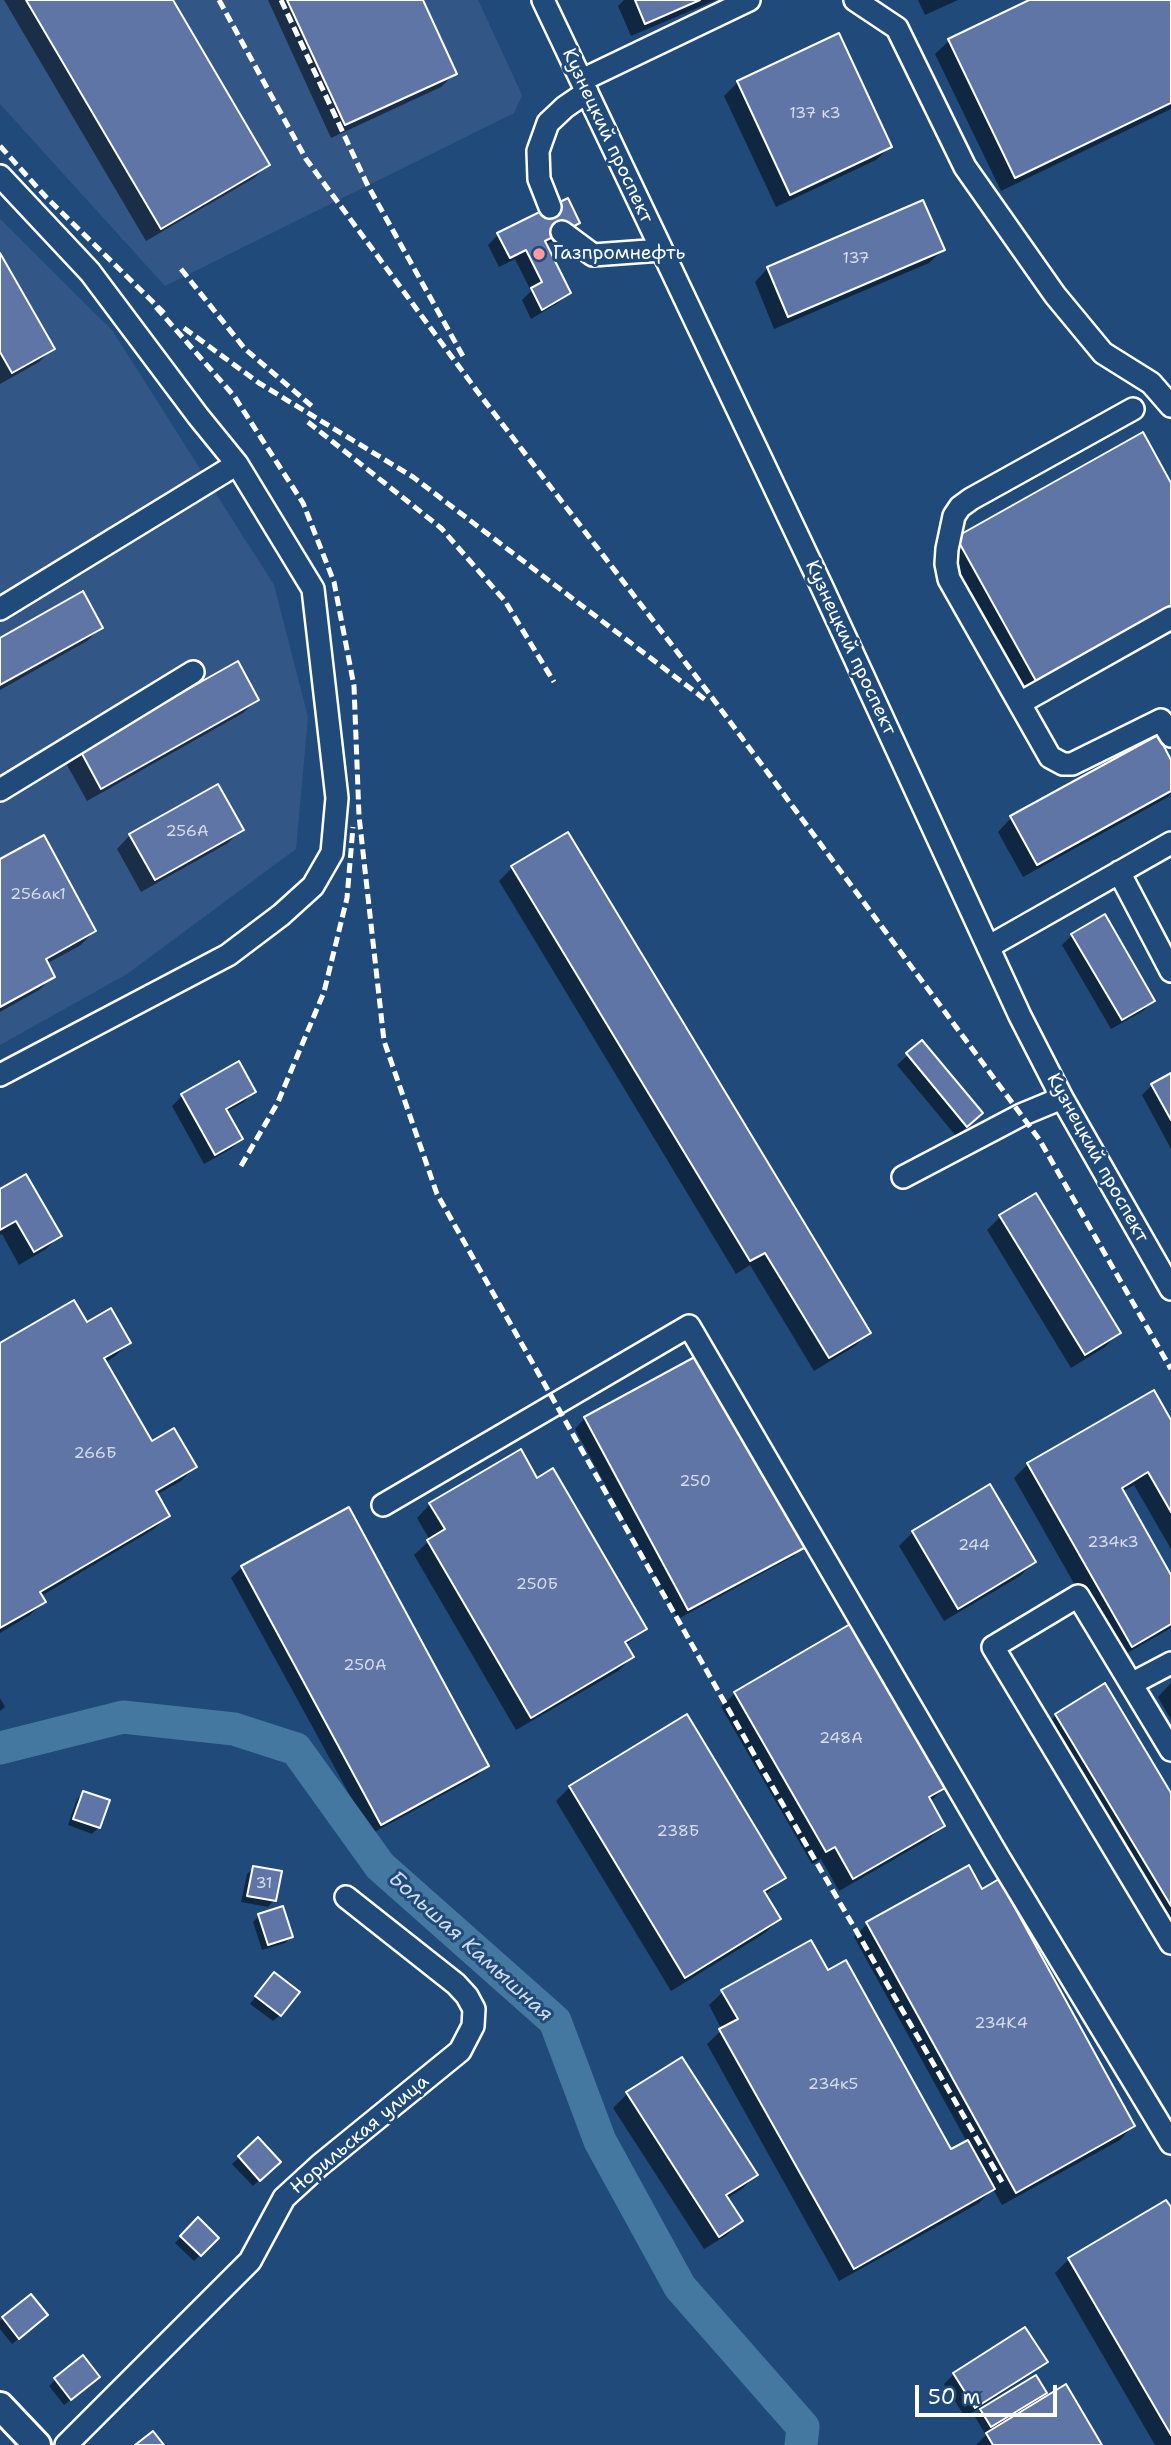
<!DOCTYPE html>
<meta charset="utf-8">
<style>
body{margin:0}
#map{position:relative;width:1171px;height:2445px;overflow:hidden;background:#1f4a7a;font-family:"Shantell Sans",sans-serif}
canvas{display:block}
.scale{position:absolute;left:915px;top:2385px;width:142px;height:32px;box-sizing:border-box;border:4px solid #fff;border-top:0;padding-left:9px;font-size:21px;line-height:24px;white-space:nowrap;color:#fff;-webkit-text-stroke:5px #1f4a7a;paint-order:stroke}
</style>
<div id="map">
<canvas width="1171" height="2445"></canvas>
<div class="scale">50 m</div>
</div>
<script>
const context = document.querySelector('canvas').getContext('2d');
context.lineJoin = 'round';
function fillPath(path, color) {
  context.fillStyle = color;
  context.fill(path, 'evenodd');
}
function shape(rows) {
  const path = new Path2D();
  for (const r of rows) {
    path.moveTo(r[0], r[1]);
    for (let i = 2; i < r.length; i += 2) path.lineTo(r[i], r[i + 1]);
  }
  return path;
}
function strokePath(path, color, width, dash) {
  context.strokeStyle = color;
  context.lineWidth = width;
  context.lineCap = dash ? 'butt' : 'round';
  context.setLineDash(dash || []);
  context.stroke(path);
}
function write(font, color, halo, rows, align = 'center') {
  context.font = font + ' "Shantell Sans",sans-serif';
  context.lineWidth = 6;
  context.setLineDash([]);
  context.textBaseline = 'middle';
  context.strokeStyle = halo;
  context.fillStyle = color;
  for (const [text, x, y, turn = 0] of rows) {
    context.save();
    context.translate(x, y);
    context.rotate((+turn || 0) * Math.PI / 180);
    context.textAlign = isNaN(turn) ? turn : align;
    if (halo) context.strokeText(text, 0, 0);
    context.fillText(text, 0, 0);
    context.restore();
  }
}
fillPath(shape([
 [0,0,478,0,522,95,514,113,165,286,0,104],
 [0,219,112,330,274,585,308,717,296,849,127,974,0,1045]
]), '#325787');
fillPath(shape([
 [4,0,171,0,268,164,254,178,146,241],
 [268,0,421,0,455,73,441,87,331,138],
 [624,0,716,0,631,36,618,6],
 [918,0,958,0,925,15],
 [1033,0,1171,0,1171,109,1001,191,935,54,949,41],
 [738,82,890,147,876,160,776,207,724,96],
 [578,223,567,233,545,245,569,293,558,303,531,319,522,300,531,291,515,259,499,267,488,245,498,235],
 [943,250,929,263,774,329,755,282,768,268],
 [0,257,52,349,39,362,0,384],
 [1171,486,1171,609,1021,693,943,552,957,538],
 [101,627,87,641,0,690,0,640],
 [257,700,243,713,87,801,67,765,81,751],
 [1171,763,1171,794,1168,797,1023,877,998,832,1011,818],
 [242,829,228,843,141,892,117,849,130,835],
 [0,861,94,931,81,945,46,964,53,977,39,990,0,1012],
 [512,868,868,1333,855,1346,814,1371,750,1265,736,1274,499,881],
 [1072,935,1153,1001,1143,1011,1111,1029,1062,945],
 [922,1042,971,1124,956,1136,897,1065],
 [239,1064,254,1091,244,1102,226,1112,241,1138,231,1149,204,1164,172,1106,182,1096],
 [1171,1075,1171,1149,1142,1095,1152,1085],
 [0,1191,60,1235,46,1249,19,1265,2,1234,0,1235],
 [1001,1216,1119,1333,1105,1347,1071,1368,987,1230],
 [87,1324,129,1343,115,1356,105,1363,152,1444,195,1467,181,1481,156,1495,168,1516,154,1529,41,1596,44,1601,30,1615,0,1633,0,1345],
 [585,1418,804,1546,794,1556,678,1619,575,1429],
 [1171,1423,1171,1549,1134,1485,1122,1492,1171,1578,1171,1628,1117,1659,1014,1478,1028,1464],
 [537,1480,645,1629,625,1646,632,1657,618,1671,516,1730,414,1555,430,1540,417,1518,430,1504],
 [348,1509,487,1766,477,1776,371,1834,231,1578,242,1567],
 [913,1532,1034,1562,1020,1576,944,1621,899,1546],
 [1171,1683,1171,1720,1158,1697],
 [735,1693,945,1787,931,1801,943,1825,929,1839,839,1891,821,1859,812,1864,721,1707],
 [0,1698,5,1707,0,1711],
 [1056,1715,1171,1796,1171,1942,1042,1729],
 [570,1787,784,1878,765,1895,779,1919,765,1933,671,1991,556,1801],
 [83,1793,99,1827,92,1834,68,1825,77,1799],
 [254,1868,274,1900,268,1907,241,1902,247,1874],
 [259,1916,291,1937,285,1943,262,1950,253,1922],
 [867,1924,1133,2126,1120,2140,1002,2205,993,2189,979,2203,839,2281,707,2044,722,2030,709,2005,723,1992,827,1972,951,2151,967,2142,854,1937],
 [268,1981,280,2015,273,2021,250,2004],
 [681,2059,756,2175,742,2189,726,2199,740,2221,727,2235,704,2249,613,2108,627,2094],
 [258,2140,278,2162,253,2186,232,2164],
 [1171,2209,1171,2445,1155,2445,1055,2273,1069,2259],
 [198,2220,217,2238,194,2261,175,2243],
 [3,2318,39,2322,12,2344,0,2329,0,2321],
 [1045,2362,1035,2372,965,2417,944,2384,954,2374],
 [55,2380,91,2383,64,2405,49,2386],
 [1045,2393,1035,2404,1100,2445,976,2445,986,2435,975,2417,981,2410]
]), '#0007');
strokePath(shape([
 [0,1748,123,1717,234,1729,296,1749,380,1866,555,2021,600,2141,680,2287,803,2427,801,2445]
]), '#4478a1', 33);
const building = shape([
 [26,0,173,0,270,165,161,229,26,0],
 [287,0,423,0,457,74,345,125,287,0],
 [635,0,700,0,645,24,635,0],
 [1029,0,1171,0,1171,103,1015,178,948,39,1029,0],
 [839,33,892,147,790,195,737,81,839,33],
 [568,198,580,223,545,241,571,293,542,310,531,288,542,282,526,250,510,258,497,233,568,198],
 [923,200,945,250,788,317,767,267,923,200],
 [0,253,55,349,12,373,0,352,0,253],
 [1143,432,1171,483,1171,605,1036,681,956,537,1143,432],
 [83,591,103,628,0,685,0,638,83,591],
 [238,661,259,700,101,789,80,750,238,661],
 [1158,735,1171,760,1171,791,1037,865,1010,816,1158,735],
 [218,784,244,830,155,880,129,834,218,784],
 [568,832,871,1333,829,1358,765,1253,750,1261,511,866,568,832],
 [44,835,96,931,46,959,55,977,0,1007,0,859,44,835],
 [1105,914,1155,1001,1122,1020,1071,934,1105,914],
 [922,1040,983,1113,967,1127,906,1053,922,1040],
 [239,1061,256,1092,226,1109,243,1139,215,1155,181,1094,239,1061],
 [1171,1073,1171,1120,1151,1084,1171,1073],
 [26,1174,62,1236,34,1252,16,1221,0,1230,0,1189,26,1174],
 [1036,1193,1121,1333,1085,1355,999,1215,1036,1193],
 [74,1300,87,1322,111,1308,131,1343,104,1358,152,1441,174,1428,197,1467,156,1491,170,1516,40,1592,46,1602,0,1628,0,1343,74,1300],
 [702,1353,806,1547,688,1610,584,1417,702,1353],
 [1154,1390,1171,1420,1171,1512,1148,1472,1122,1488,1171,1575,1171,1624,1132,1647,1027,1463,1154,1390],
 [521,1449,537,1478,553,1468,647,1629,625,1642,634,1657,531,1718,427,1540,445,1529,429,1503,521,1449],
 [990,1484,1036,1562,958,1609,912,1531,990,1484],
 [349,1507,489,1766,381,1825,241,1566,349,1507],
 [852,1623,947,1787,929,1797,945,1826,853,1879,835,1847,826,1852,734,1692,852,1623],
 [1105,1683,1171,1793,1171,1906,1055,1714,1105,1683],
 [687,1714,786,1878,764,1891,781,1919,685,1978,569,1786,687,1714],
 [83,1791,110,1800,100,1828,73,1819,83,1791],
 [969,1865,982,1889,999,1879,1135,2126,1016,2193,866,1922,969,1865],
 [253,1866,282,1871,276,1901,247,1896,253,1866],
 [283,1906,293,1937,268,1945,258,1914,283,1906],
 [811,1940,828,1970,846,1960,951,2149,968,2140,995,2189,854,2269,719,2029,738,2019,721,1990,811,1940],
 [274,1972,300,1992,281,2016,255,1996,274,1972],
 [682,2057,758,2175,726,2195,743,2221,719,2237,626,2092,682,2057],
 [258,2137,281,2162,260,2181,238,2156,258,2137],
 [1166,2200,1171,2207,1171,2435,1068,2258,1166,2200],
 [198,2217,219,2238,201,2256,180,2236,198,2217],
 [31,2294,48,2315,19,2339,2,2317,31,2294],
 [1025,2327,1048,2362,975,2408,953,2373,1025,2327],
 [83,2355,100,2377,71,2400,54,2378,83,2355],
 [1036,2375,1047,2393,991,2427,980,2409,1036,2375],
 [1066,2384,1102,2445,993,2445,986,2433,1066,2384],
 [153,2431,164,2445,135,2445,153,2431]
]);
fillPath(building, '#5f75a6');
strokePath(building, '#fff', 2);
const minor = shape([
 [543,0,822,587,1020,1016,1062,1098,1171,1289],
 [855,0,897,28,965,167,1055,295,1103,353,1151,383,1171,406],
 [582,80,749,0],
 [0,176,90,272,198,416,237,464,313,589,337,798,332,853,313,886,281,915,228,955,0,1075],
 [550,207,539,179,538,151,548,123,565,107,587,92],
 [562,232,593,255,661,250],
 [1133,409,971,499,960,507,954,516,947,549,946,564,949,579,1050,757,1063,764,1072,764,1161,720,1171,736],
 [0,609,237,464],
 [1020,703,1171,618],
 [0,790,193,672],
 [1119,872,1171,971],
 [988,947,1171,843],
 [903,1177,1021,1115,1062,1098],
 [383,1505,689,1326,996,1853,1171,2143],
 [1131,1684,1171,1663],
 [1171,1750,1078,1596,993,1647,1171,1943],
 [66,2445,250,2261,284,2198,320,2165,460,2051,473,2026,474,2009,467,1996,456,1984,346,1897]
]);
const major = shape([
 [0,2406,37,2445]
]);
strokePath(minor, '#fff', 26);
strokePath(major, '#fff', 32);
strokePath(minor, '#1f4a7a', 21);
strokePath(major, '#1f4a7a', 26);
strokePath(shape([
 [219,0,306,159,477,391,708,692,1039,1139,1171,1369],
 [281,0,367,184,464,358],
 [0,146,46,197,164,313],
 [181,269,245,349,313,407],
 [156,307,234,396,303,503,334,582,354,686,359,816,384,1041,437,1194,764,1772,1002,2182],
 [184,328,259,383,413,477,707,701],
 [308,422,441,528,505,601,554,682],
 [241,1166,278,1102,324,992,347,898,353,827]
]), '#fff', 5, [10, 5]);
for (const [x, y, r, color] of [
 [539,254,7,"#ff9aa2"]
]) {
  const dot = new Path2D();
  dot.arc(x, y, r, 0, 2 * Math.PI);
  context.fillStyle = color;
  context.fill(dot);
  strokePath(dot, '#1f4a7a', 2.5);
}
write('16px', '#d7dce9', null, [
 ["137 к3",815,114],
 ["137",856,259],
 ["256А",187,832],
 ["256ак1",38,895],
 ["266Б",95,1454],
 ["250",695,1482],
 ["234к3",1113,1543],
 ["244",974,1546],
 ["250Б",537,1585],
 ["250А",365,1666],
 ["248А",841,1739],
 ["238Б",678,1832],
 ["31",264,1884],
 ["234К4",1001,2024],
 ["234к5",833,2085]
]);
write('19px', '#fff', '#1f4a7a', [
 ["Кузнецкий проспект",607,136,65],
 ["Кузнецкий проспект",850,648,65],
 ["Кузнецкий проспект",1097,1158,61],
 ["Норильская улица",360,2135,-40]
]);
write('19px', '#fff', '#1f4a7a', [
 ["Газпромнефть",553,254]
], 'left');
write('italic 21px', '#d0dde8', '#1f4a7a', [
 ["Большая Камышная",470,1947,42]
]);
</script>
